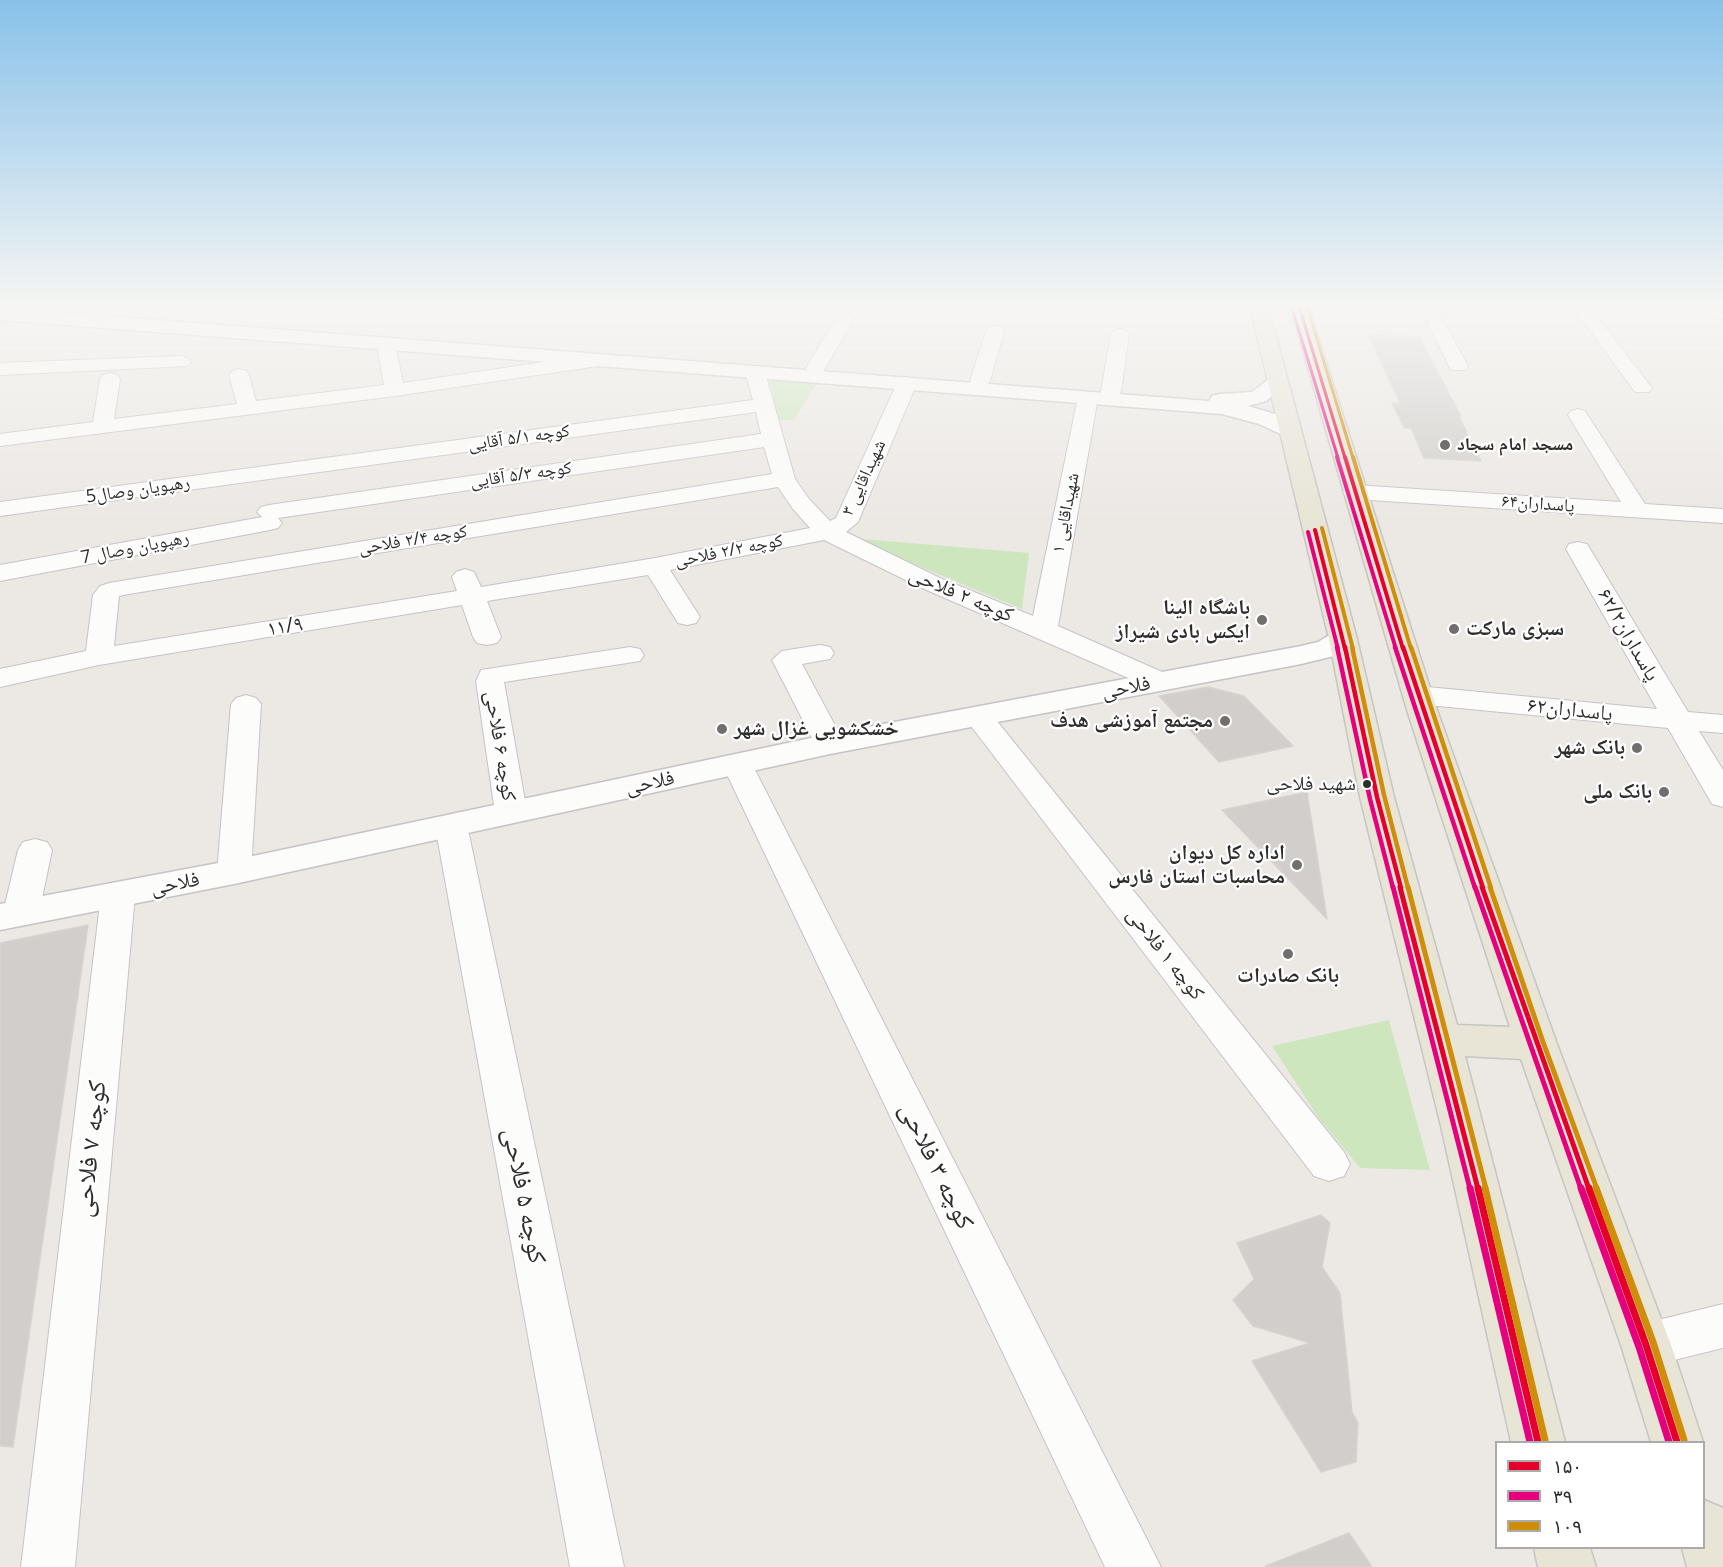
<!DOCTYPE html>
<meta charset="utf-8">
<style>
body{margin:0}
#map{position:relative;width:1723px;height:1567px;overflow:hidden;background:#ece8e4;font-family:"Open Sans",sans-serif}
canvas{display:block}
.legend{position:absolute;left:1495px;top:1441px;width:210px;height:108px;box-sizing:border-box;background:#fff;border:2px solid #ababab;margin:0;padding:8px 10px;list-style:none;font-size:18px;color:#2e2e2e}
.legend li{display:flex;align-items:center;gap:12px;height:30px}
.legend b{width:30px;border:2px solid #ababab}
</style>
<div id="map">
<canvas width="1723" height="1567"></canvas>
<ul class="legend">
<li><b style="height:8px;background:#e4002b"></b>۱۵۰</li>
<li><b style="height:8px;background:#e5007d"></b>۳۹</li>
<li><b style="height:8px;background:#cf8e09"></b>۱۰۹</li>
</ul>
</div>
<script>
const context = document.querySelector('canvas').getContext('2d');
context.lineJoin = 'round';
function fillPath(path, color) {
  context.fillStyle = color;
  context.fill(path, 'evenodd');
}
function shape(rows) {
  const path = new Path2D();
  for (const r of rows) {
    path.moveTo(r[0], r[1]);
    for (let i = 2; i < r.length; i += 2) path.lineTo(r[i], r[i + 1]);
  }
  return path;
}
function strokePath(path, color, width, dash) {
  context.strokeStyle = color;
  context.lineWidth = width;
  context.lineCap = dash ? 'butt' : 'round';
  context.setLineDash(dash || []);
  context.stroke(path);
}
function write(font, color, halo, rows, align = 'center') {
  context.font = font + ' "Open Sans","Noto Naskh Arabic",sans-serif';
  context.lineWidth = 4.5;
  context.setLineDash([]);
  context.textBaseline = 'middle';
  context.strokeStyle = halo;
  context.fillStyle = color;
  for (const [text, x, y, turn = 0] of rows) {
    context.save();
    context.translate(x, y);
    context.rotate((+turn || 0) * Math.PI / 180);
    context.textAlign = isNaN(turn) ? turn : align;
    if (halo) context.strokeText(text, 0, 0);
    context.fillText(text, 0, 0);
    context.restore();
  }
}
fillPath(shape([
 [770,379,817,383,794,420,778,420],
 [861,539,1029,553,1022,609,914,564],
 [1389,1020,1430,1170,1360,1168,1318,1117,1272,1046]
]), '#cee6be');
const building = shape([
 [1368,335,1419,337,1461,416,1459,416,1481,461,1424,458,1411,428,1404,428,1392,403,1400,403,1368,335],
 [1208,687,1244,696,1293,746,1219,762,1159,696,1208,687],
 [1307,792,1327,919,1222,810,1307,792],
 [88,925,13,1447,0,1446,0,943,88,925],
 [1321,1215,1330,1223,1322,1267,1340,1293,1352,1412,1358,1423,1356,1462,1321,1472,1252,1361,1310,1343,1253,1326,1233,1300,1254,1279,1237,1243,1321,1215],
 [1349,1533,1372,1567,1266,1567,1266,1566,1349,1533]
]);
fillPath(building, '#d1cecb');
strokePath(building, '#d7d4d0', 1.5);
const street = shape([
 [97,306,115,306,104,319,98,320,92,319,89,315,97,306],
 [291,306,310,306,307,310,299,312,293,311,291,306],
 [585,306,603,306,599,311,593,312,587,311,585,306],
 [695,306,713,306,707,314,701,315,695,314,692,310,695,306],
 [844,306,861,306,823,372,809,372,806,368,844,306],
 [1419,306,1435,306,1468,366,1465,370,1451,370,1419,306],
 [1572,306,1589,306,1649,384,1652,388,1649,392,1635,392,1572,306],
 [1706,306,1723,306,1723,319,1717,318,1706,306],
 [995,326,1001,327,1004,331,990,381,987,385,980,387,973,385,970,381,986,331,989,327,995,326],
 [1120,329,1126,330,1129,334,1121,392,1118,396,1111,398,1104,396,1101,392,1111,334,1114,330,1120,329],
 [386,338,393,340,395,344,403,383,598,354,605,356,608,360,605,364,598,366,395,396,0,446,0,434,93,422,100,379,103,375,110,373,117,375,120,379,114,419,237,404,229,375,232,371,239,369,246,371,249,375,256,401,384,385,377,344,379,340,386,338],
 [181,356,188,358,191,362,188,366,0,375,0,363,181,356],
 [755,366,762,368,765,372,795,479,809,499,830,521,836,518,897,383,900,379,907,377,914,379,917,383,858,522,846,532,940,578,1033,616,1078,397,1081,393,1095,393,1098,397,1058,626,1169,675,1173,681,1169,687,1159,690,1149,687,922,588,824,540,670,570,700,617,696,623,687,625,678,623,648,575,487,601,501,637,497,643,487,645,477,643,473,637,462,605,99,665,0,687,0,669,86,651,93,595,100,586,109,583,772,474,764,447,278,518,282,523,278,528,270,530,0,581,0,565,262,517,257,512,261,507,269,505,761,434,756,412,0,516,0,502,753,400,745,372,748,368,755,366],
 [778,487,793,509,810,528,655,558,481,587,474,572,465,569,456,572,452,577,457,591,114,646,119,596,123,595,778,487],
 [1578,409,1585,411,1645,504,1723,509,1723,523,1354,499,1346,497,1343,492,1346,487,1354,485,1621,502,1568,415,1571,411,1578,409],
 [1578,542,1587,544,1590,549,1688,712,1723,715,1723,733,1699,731,1723,770,1723,807,1712,804,1668,728,1417,704,1407,701,1403,695,1407,689,1417,686,1657,709,1566,549,1569,544,1578,542],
 [820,645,830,647,834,653,830,659,802,664,845,744,841,750,830,753,819,750,815,744,772,660,782,651,820,645],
 [630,647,640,649,644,655,640,661,504,682,527,812,522,819,511,822,500,819,495,812,476,681,481,670,630,647],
 [246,695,256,698,261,704,251,872,246,880,234,883,222,880,217,872,231,704,236,698,246,695],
 [978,707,988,710,1344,1152,1350,1164,1344,1176,1329,1181,1314,1176,968,722,963,716,968,710,978,707],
 [737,755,748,757,752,764,1161,1567,1105,1567,722,764,726,757,737,755],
 [451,815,463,818,467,825,624,1567,570,1567,435,825,439,818,451,815],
 [35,839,47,842,52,850,39,913,33,921,21,925,9,921,3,913,18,850,23,842,35,839],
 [118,883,130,887,135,895,75,1567,21,1567,101,895,106,887,118,883],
 [1723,1304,1723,1348,1646,1367,1629,1361,1622,1345,1629,1329,1646,1323,1723,1304]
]);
const secondary = shape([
 [0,308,1209,401,1212,396,1219,394,1252,392,1270,378,1277,376,1284,378,1287,382,1284,386,1266,401,1248,406,1275,414,1297,426,1300,431,1297,436,1289,438,1259,424,1222,414,0,320,0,308],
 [1343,630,1353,633,1357,639,1353,645,1338,655,1301,664,830,754,234,884,0,930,0,904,234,860,830,734,1301,646,1318,642,1333,633,1343,630]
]);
const primary = shape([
 [1250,306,1268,306,1357,639,1394,797,1457,1025,1510,1027,1407,710,1290,306,1308,306,1437,710,1557,1044,1671,1345,1703,1442,1651,1442,1621,1345,1521,1059,1465,1056,1565,1442,1511,1442,1441,1126,1360,797,1329,639,1250,306],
 [1704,1500,1723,1508,1723,1567,1687,1567,1682,1548,1704,1548,1704,1500],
 [1534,1548,1590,1548,1596,1567,1538,1567,1534,1548]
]);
strokePath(street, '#c5c4c5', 2);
strokePath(secondary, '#c5c4c5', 3);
strokePath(primary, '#c6c5c4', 3);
fillPath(street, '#fcfcfb');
fillPath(secondary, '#fcfcfb');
fillPath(primary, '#e8e4d6');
strokePath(shape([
 [1299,306,1345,458]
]), '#e4002b', 3);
strokePath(shape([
 [1345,457,1403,649],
 [1315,530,1345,649]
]), '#e4002b', 4);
strokePath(shape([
 [1345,647,1377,797,1401,888],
 [1403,647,1483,888]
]), '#e4002b', 4.5);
strokePath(shape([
 [1400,887,1478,1189],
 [1482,887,1589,1189]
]), '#e4002b', 5);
strokePath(shape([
 [1478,1188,1538,1442],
 [1589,1188,1646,1345,1677,1442]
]), '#e4002b', 7);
strokePath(shape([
 [1292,308,1338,458]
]), '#e5007d', 3);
strokePath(shape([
 [1337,457,1396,649],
 [1308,532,1338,649]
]), '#e5007d', 4);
strokePath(shape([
 [1337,647,1370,799,1393,888],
 [1395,647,1475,888]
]), '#e5007d', 4.5);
strokePath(shape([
 [1393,887,1470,1189],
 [1475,887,1581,1189]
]), '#e5007d', 5);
strokePath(shape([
 [1470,1188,1530,1442],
 [1581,1188,1639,1347,1669,1442]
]), '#e5007d', 7);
strokePath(shape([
 [1307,306,1353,458]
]), '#cf8e09', 3);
strokePath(shape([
 [1353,457,1411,649],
 [1322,528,1353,649]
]), '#cf8e09', 4);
strokePath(shape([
 [1352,647,1384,795,1408,888],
 [1411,647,1491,888]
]), '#cf8e09', 4.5);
strokePath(shape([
 [1408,887,1486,1189],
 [1490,887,1543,1042,1597,1189]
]), '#cf8e09', 5);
strokePath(shape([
 [1485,1188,1545,1440],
 [1596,1188,1653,1342,1684,1440]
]), '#cf8e09', 7);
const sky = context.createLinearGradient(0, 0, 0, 525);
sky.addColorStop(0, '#88c2ea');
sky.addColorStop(0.58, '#f6f5f3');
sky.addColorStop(1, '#f6f5f300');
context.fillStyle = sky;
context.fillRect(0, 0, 1723, 525);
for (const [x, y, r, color] of [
 [1445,445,6,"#706f6e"],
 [1262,620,6,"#706f6e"],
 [1454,629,6,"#706f6e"],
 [1225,721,6,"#706f6e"],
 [722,729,6,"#706f6e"],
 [1637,748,6,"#706f6e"],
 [1367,784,5,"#2e2e2e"],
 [1664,792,6,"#706f6e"],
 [1297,865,6,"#706f6e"],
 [1288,954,6,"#706f6e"]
]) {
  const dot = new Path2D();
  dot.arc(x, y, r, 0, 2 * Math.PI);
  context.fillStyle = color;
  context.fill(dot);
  strokePath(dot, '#fff', 2);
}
write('18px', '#2e2e2e', '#fff', [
 ["کوچه ۵/۱ آقایی",519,438,-8],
 ["کوچه ۵/۳ آقایی",521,475,-8],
 ["۳ شهیداقایی",864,478,-65],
 ["رهپویان وصال5",138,490,-8],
 ["پاسداران۶۴",1538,504,4],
 ["۱ شهیداقایی",1066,513,-79],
 ["کوچه ۲/۴ فلاحی",413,540,-9],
 ["7 رهپویان وصال",135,548,-11],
 ["کوچه ۲/۲ فلاحی",729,551,-11]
]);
write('bold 18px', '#2e2e2e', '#fff', [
 ["مسجد امام سجاد",1457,445]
], 'left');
write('20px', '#2e2e2e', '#fff', [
 ["شهید فلاحی",1356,784]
], 'right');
write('21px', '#2e2e2e', '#fff', [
 ["کوچه ۲ فلاحی",961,595,23],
 ["۱۱/۹",285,627,-9],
 ["پاسداران۶۲/۲",1628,635,60],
 ["فلاحی",1126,688,-11],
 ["پاسداران۶۲",1570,710,6],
 ["کوچه ۶ فلاحی",500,746,81],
 ["فلاحی",650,783,-12],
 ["فلاحی",175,884,-11],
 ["کوچه ۱ فلاحی",1165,954,52]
]);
write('bold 21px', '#2e2e2e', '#fff', [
 ["باشگاه الینا",1250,608],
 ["ایکس بادی شیراز",1250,632],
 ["سبزی مارکت",1466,629,"left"],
 ["مجتمع آموزشی هدف",1213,721],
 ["خشکشویی غزال شهر",734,729,"left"],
 ["بانک شهر",1625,748],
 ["بانک ملی",1652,792],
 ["اداره کل دیوان",1285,853],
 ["محاسبات استان فارس",1285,877],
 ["بانک صادرات",1288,976,"center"]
], 'right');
write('26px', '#2e2e2e', '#fff', [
 ["کوچه ۷ فلاحی",91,1149,-84],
 ["کوچه ۳ فلاحی",936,1166,64],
 ["کوچه ۵ فلاحی",524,1196,79]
]);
</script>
